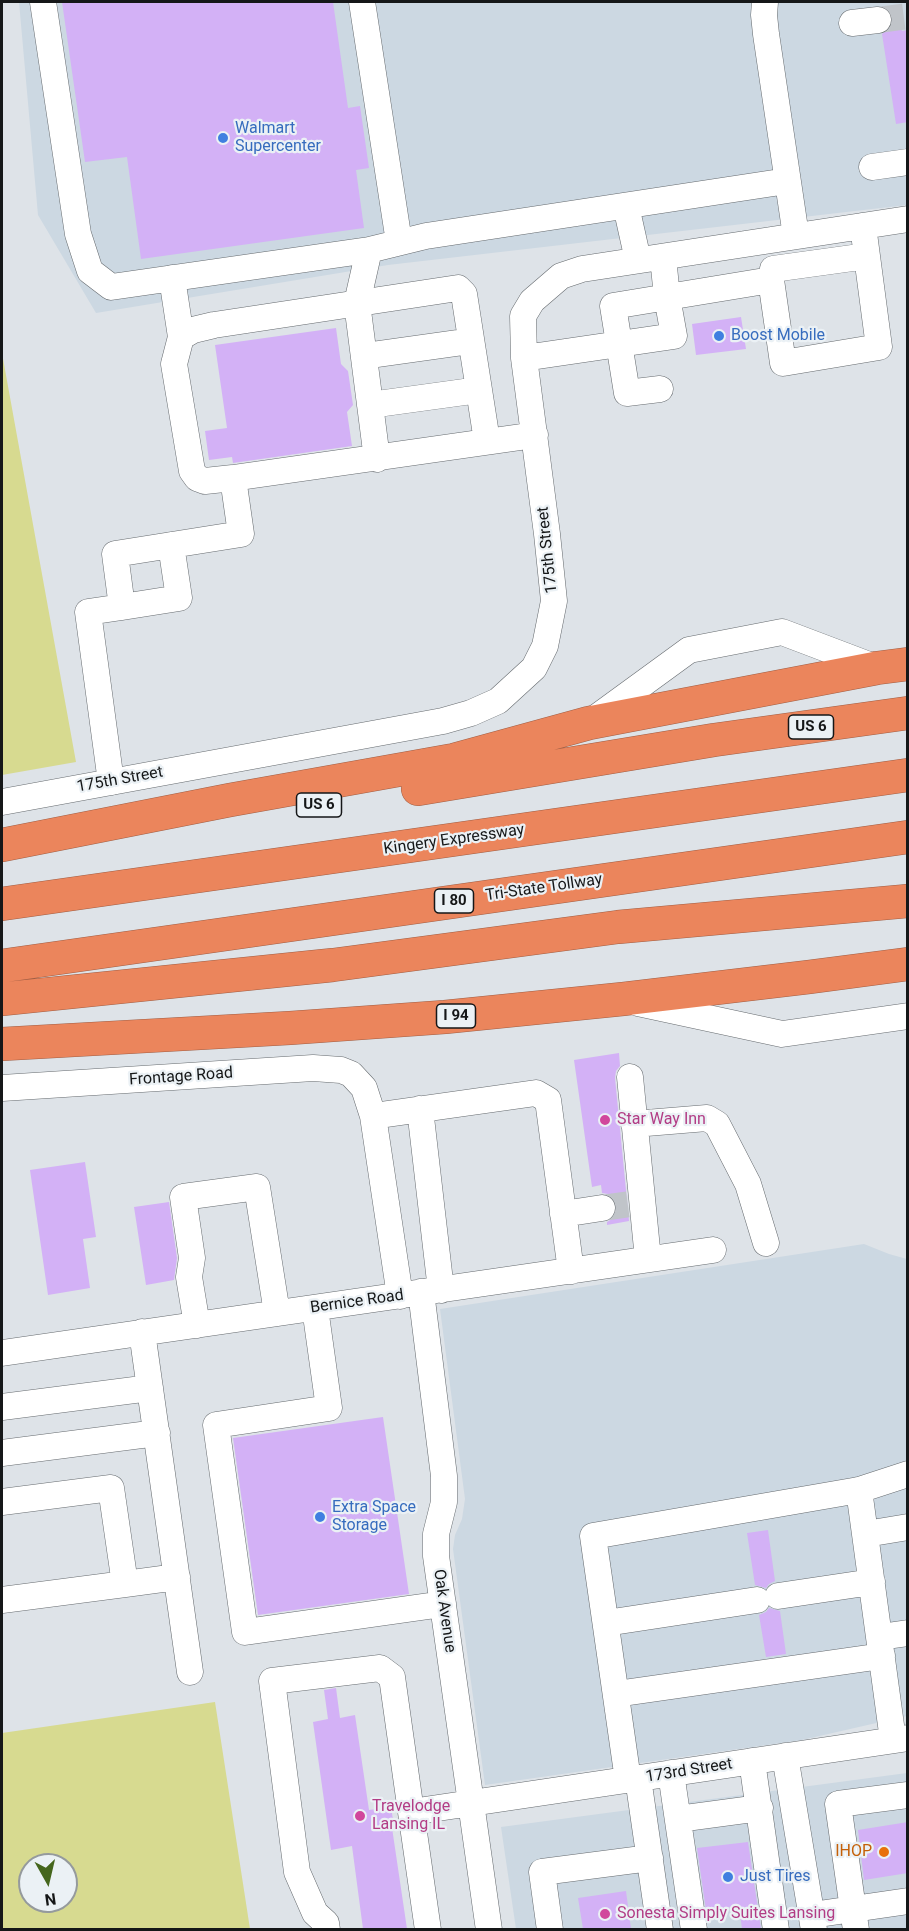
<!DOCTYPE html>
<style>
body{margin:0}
#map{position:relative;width:909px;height:1931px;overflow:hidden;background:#dee3e8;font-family:Roboto,sans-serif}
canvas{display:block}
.frame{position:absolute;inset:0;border:3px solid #151718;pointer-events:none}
.north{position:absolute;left:18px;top:1853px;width:60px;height:60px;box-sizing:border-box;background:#ebf1f5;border:2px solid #959a9d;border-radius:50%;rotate:172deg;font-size:16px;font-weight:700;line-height:24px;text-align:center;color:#151718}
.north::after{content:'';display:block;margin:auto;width:21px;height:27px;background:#45661d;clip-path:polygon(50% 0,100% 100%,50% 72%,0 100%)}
</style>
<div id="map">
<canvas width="909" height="1931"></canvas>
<div class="frame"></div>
<div class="north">N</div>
</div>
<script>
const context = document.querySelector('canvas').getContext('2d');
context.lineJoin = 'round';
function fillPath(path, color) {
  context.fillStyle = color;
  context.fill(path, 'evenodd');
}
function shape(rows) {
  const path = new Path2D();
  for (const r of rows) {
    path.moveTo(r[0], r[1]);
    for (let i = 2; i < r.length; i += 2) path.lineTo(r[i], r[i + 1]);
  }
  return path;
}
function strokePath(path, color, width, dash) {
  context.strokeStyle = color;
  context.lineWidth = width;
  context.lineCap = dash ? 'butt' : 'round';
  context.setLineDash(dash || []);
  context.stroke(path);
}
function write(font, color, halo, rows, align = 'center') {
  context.font = font + ' Roboto,sans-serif';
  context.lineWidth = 4.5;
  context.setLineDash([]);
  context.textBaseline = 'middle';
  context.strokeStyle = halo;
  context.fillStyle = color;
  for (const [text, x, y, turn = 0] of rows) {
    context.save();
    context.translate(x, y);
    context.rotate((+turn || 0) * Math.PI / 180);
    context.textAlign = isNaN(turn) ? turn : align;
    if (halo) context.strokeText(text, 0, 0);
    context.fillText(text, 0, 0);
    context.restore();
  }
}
fillPath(shape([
 [19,2,907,2,907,205,388,265,96,313,38,215],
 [864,1244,889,1254,907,1259,907,1716,802,1740,485,1785,453,1549,455,1535,462,1519,465,1499,440,1309],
 [907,1773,907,1929,516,1929,501,1827]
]), '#ccd8e2');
fillPath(shape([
 [2,353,76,762,2,775],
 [215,1702,250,1929,2,1929,2,1733],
 [30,1865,66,1865,66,1901,30,1901]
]), '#d7da90');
fillPath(shape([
 [62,2,333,2,348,108,360,106,369,168,356,170,364,228,141,259,127,157,85,162],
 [901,28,902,31,908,30,908,122,896,124,882,34,889,29],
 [741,317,746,349,696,355,692,324],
 [336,328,341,364,348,371,353,405,347,412,352,446,233,463,232,457,209,460,205,431,227,428,215,345],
 [619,1053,620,1066,616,1071,615,1078,629,1221,607,1225,607,1222,612,1219,616,1214,617,1205,613,1198,608,1194,602,1193,601,1185,592,1187,574,1060],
 [85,1162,96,1237,83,1239,90,1288,48,1295,30,1170],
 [169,1202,177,1258,174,1280,146,1285,134,1207],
 [383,1417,409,1594,258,1615,233,1438],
 [768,1530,775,1581,769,1584,766,1588,755,1585,747,1533],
 [769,1608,780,1611,786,1654,766,1657,759,1615,766,1612],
 [336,1688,340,1718,355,1715,369,1810,391,1807,393,1820,391,1821,407,1929,363,1929,352,1846,331,1850,313,1722,328,1719,324,1690],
 [908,1822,908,1873,864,1880,858,1830],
 [748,1842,761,1929,742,1929,739,1906,706,1910,697,1848],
 [626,1891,631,1929,583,1929,578,1898]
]), '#d3b1f6');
strokePath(shape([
 [878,20,908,16],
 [602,1208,631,1204]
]), '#c0c4c9', 26, [26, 13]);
const minor = shape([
 [43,2,78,234,90,271,111,287,369,250,426,236,787,181],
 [362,2,399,242],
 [765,2,764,15,766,34,796,236],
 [852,23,878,20],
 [872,167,908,162],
 [626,206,638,260],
 [369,250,357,303,377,459],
 [172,278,181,337,174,364,192,471,197,478,205,481,233,478,535,435],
 [771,280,773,269,867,256],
 [181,337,193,330,214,325,458,288,464,294,487,441],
 [364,356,471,341],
 [524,358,674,336,667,297,663,257],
 [660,389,627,393,613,306,771,280,783,363,879,347,863,226],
 [370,405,479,390],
 [122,607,179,598,171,545],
 [593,720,689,650,782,632,877,668],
 [111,782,88,612,122,607,115,554,241,534,233,478],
 [2,802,443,721,471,713,498,701,534,668,545,646,554,601,547,534,524,358,523,316,532,301,561,276,582,269,908,219],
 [638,1003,782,1034,908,1016],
 [630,1077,648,1259],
 [2,1088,313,1068,341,1070,351,1074,364,1088,373,1116,400,1296],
 [420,1109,441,1290],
 [373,1116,536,1093,548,1100,571,1271],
 [634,1124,707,1118,717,1124,748,1184,766,1243],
 [563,1214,602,1208],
 [421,1292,444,1476,444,1502,436,1534,436,1556,489,1930],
 [315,1308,329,1408,216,1425,245,1632,443,1604],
 [197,1325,189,1277,192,1258,183,1197,257,1187,277,1313],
 [142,1332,190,1672],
 [2,1353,713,1250],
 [2,1407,150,1388],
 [2,1453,157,1433],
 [859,1490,893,1740],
 [2,1502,111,1488,125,1584,2,1600],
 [866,1534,908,1527],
 [125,1584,177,1577],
 [778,1596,872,1582],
 [606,1623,757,1600],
 [880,1637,908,1633],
 [616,1694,882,1656],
 [785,1756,814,1930],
 [752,1761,776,1930],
 [671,1773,694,1930],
 [638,1778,660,1930],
 [628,1780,593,1536,859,1490,908,1474],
 [678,1819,760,1808],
 [812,1915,908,1901],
 [327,1930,326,1923,315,1913,297,1872,272,1681,380,1668,392,1677,411,1812],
 [428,1930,411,1812,908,1738],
 [550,1930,542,1872,650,1858],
 [856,1930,838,1804,908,1795]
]);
const highway = shape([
 [418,789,714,740,908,713],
 [2,845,230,800,454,760,589,723,877,668,908,664],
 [2,904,908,775],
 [2,966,908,837],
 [2,999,333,965,618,927,908,901],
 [2,1044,290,1028,445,1017,623,999,809,977,908,964]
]);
strokePath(minor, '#666b6f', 27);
strokePath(highway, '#a05e44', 34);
strokePath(minor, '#fff', 26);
strokePath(highway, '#eb855c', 33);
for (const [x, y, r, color] of [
 [223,138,6,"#3f7fe0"],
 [719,336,6,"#3f7fe0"],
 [605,1120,6,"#d1479c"],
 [320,1517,6,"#3f7fe0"],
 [360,1816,6,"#d1479c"],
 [884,1852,6,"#e8710a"],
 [728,1877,6,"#3f7fe0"],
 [605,1914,6,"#d1479c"]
]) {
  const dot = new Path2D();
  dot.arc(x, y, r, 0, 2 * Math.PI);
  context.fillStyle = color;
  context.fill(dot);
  strokePath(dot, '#ebf1f5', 2);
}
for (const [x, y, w] of [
 [811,727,45],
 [319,805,45],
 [454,901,39],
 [456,1016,39]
]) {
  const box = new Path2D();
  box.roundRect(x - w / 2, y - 12, w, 24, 4.5);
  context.fillStyle = '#ebf1f5';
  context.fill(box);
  strokePath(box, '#151718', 1.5);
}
write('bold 15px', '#151718', null, [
 ["US 6",811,727],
 ["US 6",319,805],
 ["I 80",454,901],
 ["I 94",456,1016]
]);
write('16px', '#366cbe', '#ebf1f5', [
 ["Walmart",235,129],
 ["Supercenter",235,147],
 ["Boost Mobile",731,336],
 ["Extra Space",332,1508],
 ["Storage",332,1526],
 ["Just Tires",740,1877]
], 'left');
write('16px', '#151718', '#ebf1f5', [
 ["175th Street",548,550,-96],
 ["175th Street",120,780,-10],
 ["Kingery Expressway",454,840,-8],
 ["Tri-State Tollway",544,888,-8],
 ["Frontage Road",181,1077,-4],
 ["Bernice Road",357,1302,-8],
 ["Oak Avenue",444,1611,82],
 ["173rd Street",689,1771,-9]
]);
write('16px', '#b23c85', '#ebf1f5', [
 ["Star Way Inn",617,1120],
 ["Travelodge",372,1807],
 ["Lansing IL",372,1825],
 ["Sonesta Simply Suites Lansing",617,1914]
], 'left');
write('16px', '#c56008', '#ebf1f5', [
 ["IHOP",872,1852]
], 'right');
</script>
